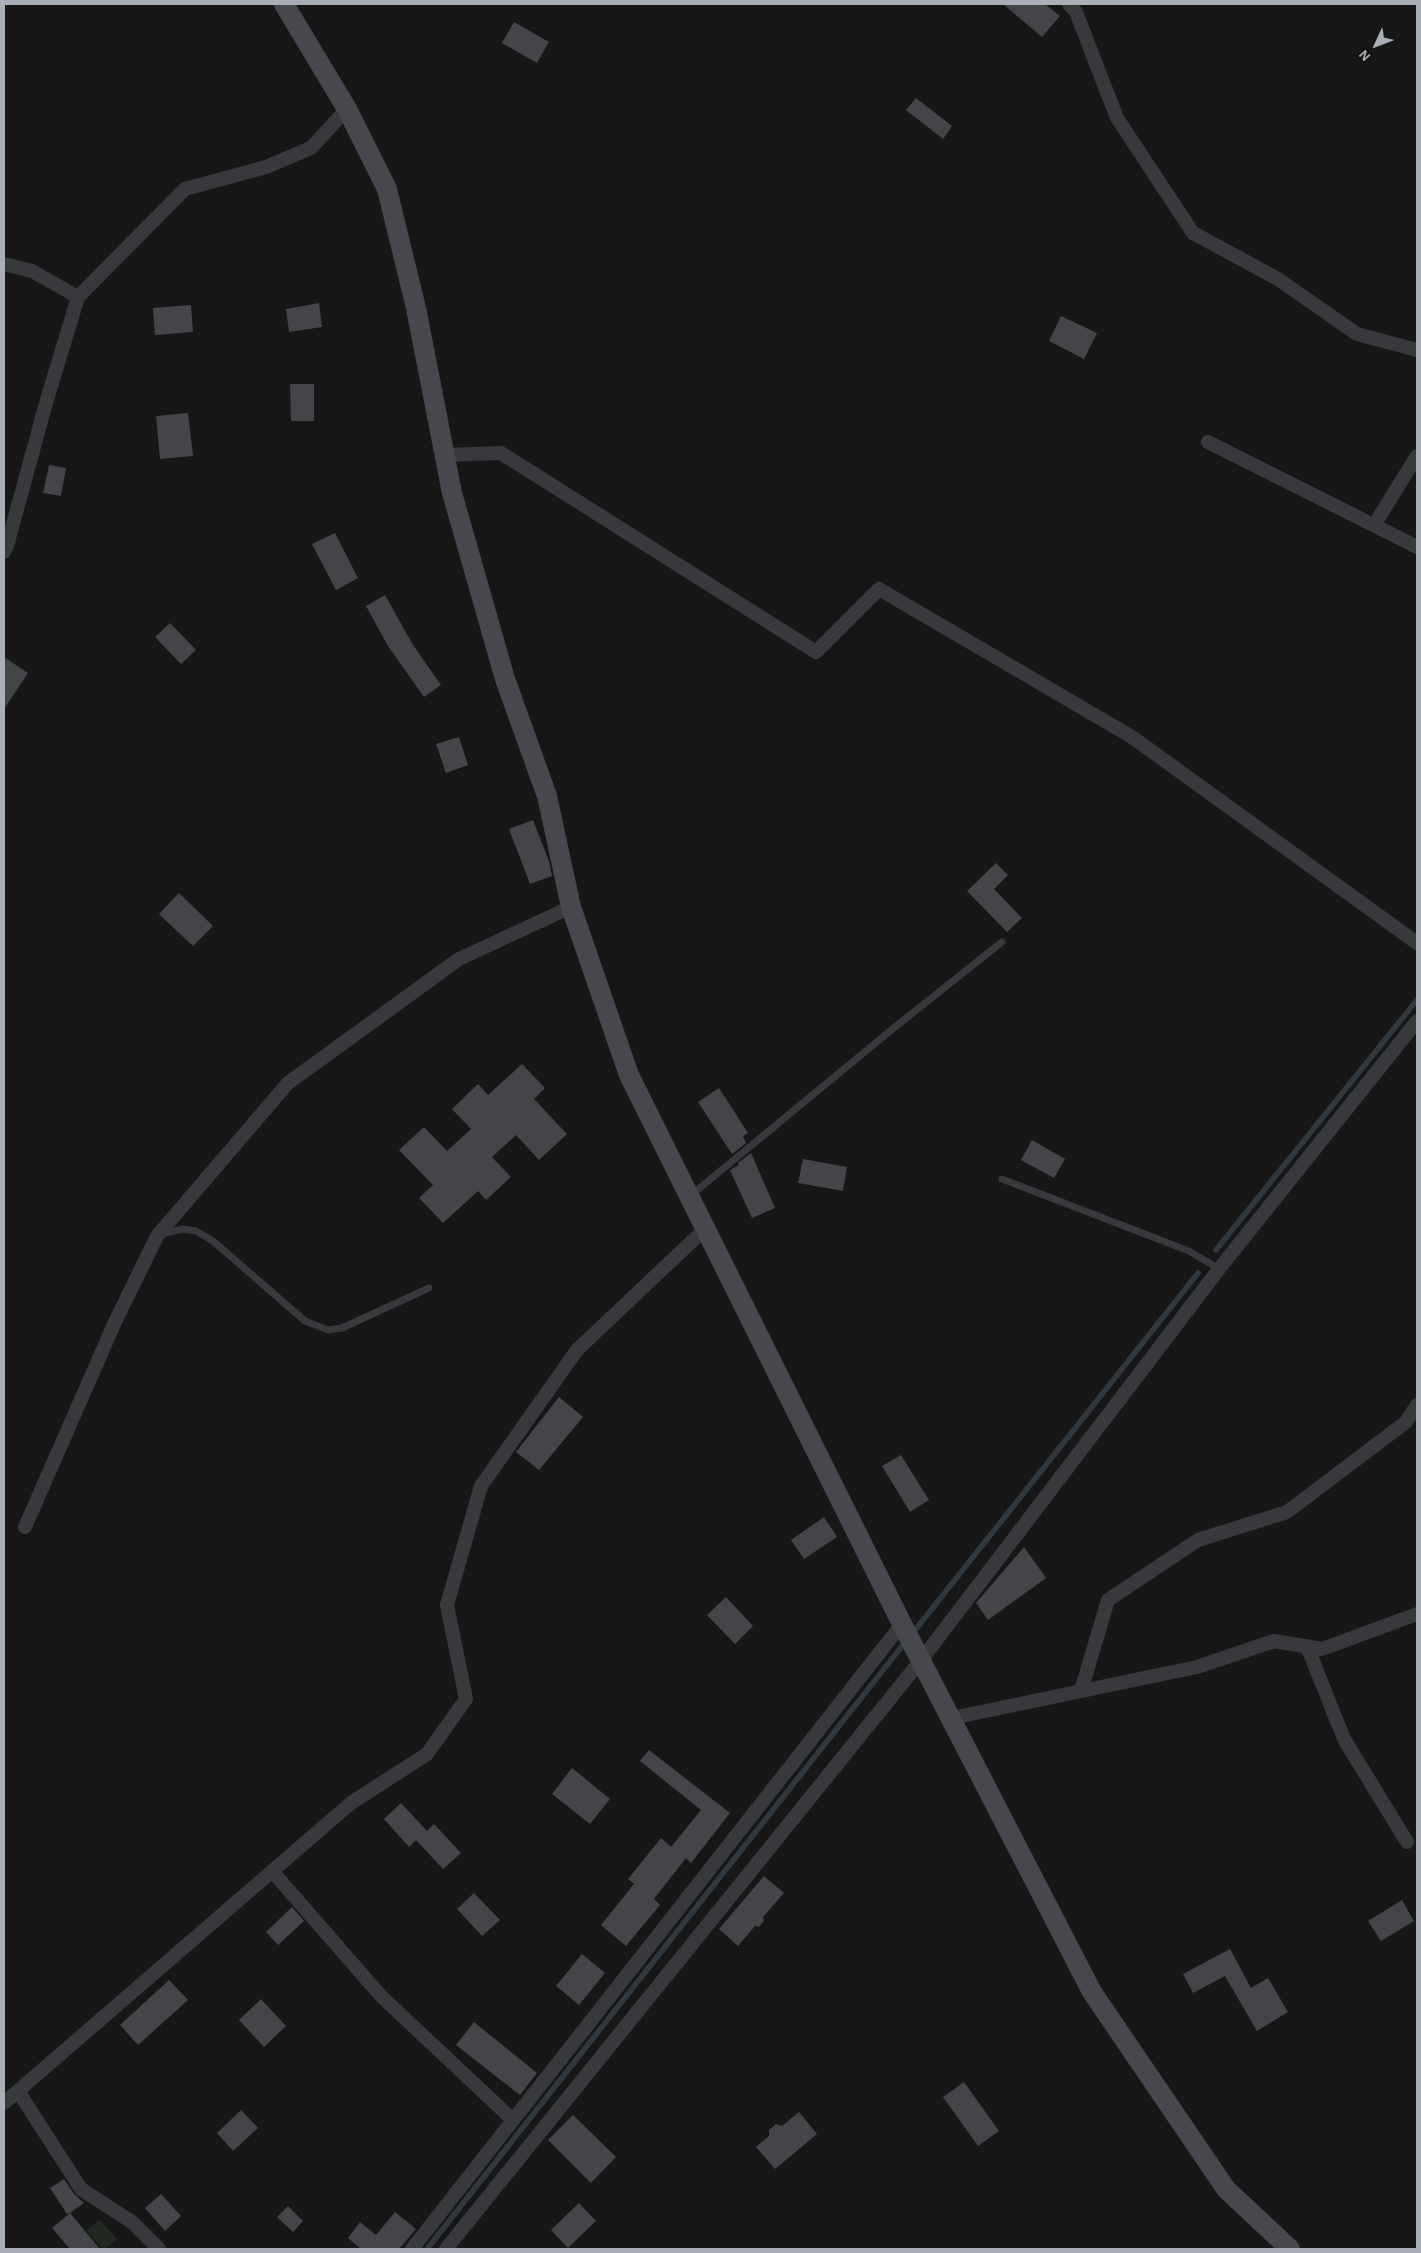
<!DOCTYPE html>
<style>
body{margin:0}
#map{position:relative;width:1421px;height:2253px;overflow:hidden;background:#171718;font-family:"Alegreya Sans",sans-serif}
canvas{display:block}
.frame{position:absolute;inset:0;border:5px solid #aaafb7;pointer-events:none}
.north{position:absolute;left:1351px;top:20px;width:50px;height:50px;-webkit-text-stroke:4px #121213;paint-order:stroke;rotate:227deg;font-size:14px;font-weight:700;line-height:20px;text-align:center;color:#aaafb7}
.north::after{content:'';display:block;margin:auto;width:18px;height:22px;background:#aaafb7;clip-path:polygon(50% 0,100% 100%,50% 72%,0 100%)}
</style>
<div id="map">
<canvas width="1421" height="2253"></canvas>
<div class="frame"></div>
<div class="north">N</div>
</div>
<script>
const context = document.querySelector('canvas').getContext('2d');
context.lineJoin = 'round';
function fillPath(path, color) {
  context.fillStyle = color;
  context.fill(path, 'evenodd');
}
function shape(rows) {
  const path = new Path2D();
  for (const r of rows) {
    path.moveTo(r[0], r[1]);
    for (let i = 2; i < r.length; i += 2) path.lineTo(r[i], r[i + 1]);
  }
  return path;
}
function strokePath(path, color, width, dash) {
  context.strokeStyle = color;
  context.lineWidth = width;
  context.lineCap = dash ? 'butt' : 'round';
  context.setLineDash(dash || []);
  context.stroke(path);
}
fillPath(shape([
 [99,2219,117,2239,105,2249,103,2249,87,2231]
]), '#212821');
strokePath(shape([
 [1216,1250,1417,1000],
 [912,1634,1198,1273],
 [427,2249,906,1641]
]), '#30383d', 5.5);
fillPath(shape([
 [1003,4,1045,4,1060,16,1042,37],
 [514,22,549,42,537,63,502,43],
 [916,98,952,126,943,139,906,110],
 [319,303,322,327,289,332,286,309],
 [191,305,193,332,155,335,153,308],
 [1061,316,1097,333,1084,359,1049,341],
 [290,384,314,384,314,421,291,421],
 [188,413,193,456,160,459,156,416],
 [49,465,66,468,61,496,43,493],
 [335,533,358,578,336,590,312,544],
 [385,595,413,645,441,685,424,697,388,646,366,606],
 [170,623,196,650,181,664,155,637],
 [4,657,28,673,4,709],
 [459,737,468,765,446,773,436,744],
 [533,820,549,861,552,876,530,884,509,829],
 [996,863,1008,875,994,889,1022,918,1007,932,967,891],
 [179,893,213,926,193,946,159,914],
 [522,1064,545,1088,534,1099,567,1134,539,1160,516,1135,492,1157,511,1177,486,1200,478,1191,443,1223,419,1198,433,1185,399,1150,424,1127,447,1151,471,1129,452,1109,478,1084,488,1095],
 [719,1088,748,1133,743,1136,746,1143,732,1154,698,1102],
 [1032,1140,1065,1159,1054,1178,1021,1160],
 [751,1153,775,1208,752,1218,730,1170,739,1165,738,1163],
 [803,1159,847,1167,843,1191,798,1183],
 [559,1397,583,1417,539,1470,516,1452],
 [901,1455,929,1500,910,1512,882,1466],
 [824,1517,837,1537,804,1559,791,1540],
 [1024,1547,1046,1578,988,1620,976,1603],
 [726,1597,753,1626,735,1644,707,1615],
 [649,1750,730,1813,691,1863,686,1858,654,1899,660,1905,626,1946,601,1925,634,1884,628,1879,661,1838,671,1847,701,1810,640,1761],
 [572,1768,610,1799,590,1824,552,1794],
 [401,1803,427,1831,434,1824,461,1853,443,1869,416,1840,409,1847,384,1819],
 [764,1876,784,1893,763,1917,764,1921,759,1927,755,1926,738,1946,719,1929],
 [474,1893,500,1920,482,1936,457,1909],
 [1402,1900,1414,1921,1381,1941,1368,1921],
 [292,1907,304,1921,278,1945,266,1932],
 [1230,1949,1251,1988,1268,1978,1288,2012,1257,2031,1225,1976,1193,1993,1183,1974],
 [582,1954,605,1973,579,2005,556,1986],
 [169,1980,188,2000,138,2045,120,2025],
 [261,1999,286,2026,264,2047,239,2020],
 [474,2022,537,2073,520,2095,456,2045],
 [964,2082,999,2131,978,2146,943,2097],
 [241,2110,258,2128,233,2151,217,2133],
 [799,2112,817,2134,775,2169,756,2147,769,2136,769,2130,776,2124,782,2126],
 [573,2115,616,2157,591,2183,548,2140],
 [64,2179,74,2194,84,2203,70,2213,100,2249,70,2249,52,2228,70,2213,67,2214,50,2188],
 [161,2194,181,2216,165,2231,145,2208],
 [579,2203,596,2221,568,2248,551,2230],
 [288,2206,303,2221,293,2232,277,2217],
 [395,2212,416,2229,399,2249,361,2249,348,2238,360,2222,376,2235]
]), '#444548');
strokePath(shape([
 [1002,1179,1189,1251,1219,1269],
 [690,1196,895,1027,1002,942],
 [162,1234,183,1229,196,1231,213,1241,305,1321,328,1330,342,1328,429,1288]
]), '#38393d', 7);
strokePath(shape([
 [1069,4,1076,12,1117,118,1193,233,1278,279,1357,334,1417,350],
 [4,264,32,271,78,297],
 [1208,442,1417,547],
 [445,455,501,453,816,652,879,589,1132,737,1417,943],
 [1374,525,1417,456],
 [4,552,7,546,46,403,78,297,185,189,266,167,311,148,347,109],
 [25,1527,115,1322,157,1236,288,1083,459,959,571,907],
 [1307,1646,1344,1739,1407,1842],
 [1081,1691,1108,1600,1198,1540,1287,1512,1406,1422,1417,1405],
 [952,1718,1197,1667,1274,1641,1322,1649,1417,1614],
 [272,1871,381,1996,513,2120],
 [18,2091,81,2189,132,2222,159,2249],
 [4,2103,351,1803,427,1754,466,1699,447,1605,481,1486,577,1350,706,1228],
 [412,2249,902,1624],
 [446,2249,922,1659,1219,1269,1417,1021]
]), '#38393d', 14);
strokePath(shape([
 [284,4,347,109,387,189,416,308,452,493,505,679,547,796,571,907,629,1075,902,1624,1092,1992,1226,2189,1290,2249]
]), '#46484d', 20);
</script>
